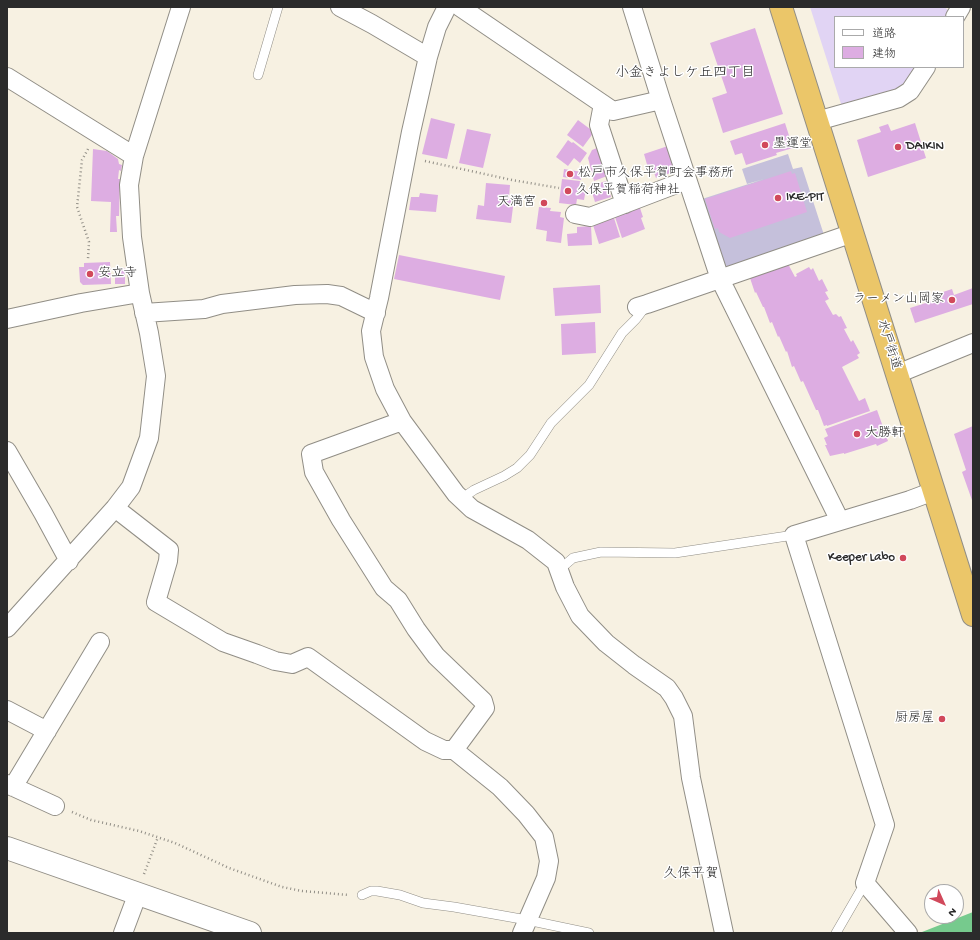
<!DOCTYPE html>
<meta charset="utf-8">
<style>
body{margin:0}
#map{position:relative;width:980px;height:940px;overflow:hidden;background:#f7f1e2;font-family:"Gochi Hand","Klee One",sans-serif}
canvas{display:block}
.frame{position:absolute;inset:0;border:8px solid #2b2b2b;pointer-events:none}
.legend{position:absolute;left:834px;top:16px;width:130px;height:52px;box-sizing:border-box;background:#fff;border:1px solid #aaa;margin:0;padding:5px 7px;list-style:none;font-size:12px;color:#2b2b2b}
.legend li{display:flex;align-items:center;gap:8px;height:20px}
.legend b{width:20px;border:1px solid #aaa}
.north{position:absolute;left:924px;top:884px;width:40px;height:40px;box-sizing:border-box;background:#fff;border:1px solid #aaa;border-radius:50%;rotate:135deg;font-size:11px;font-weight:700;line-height:16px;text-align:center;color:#2b2b2b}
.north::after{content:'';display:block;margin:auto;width:14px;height:18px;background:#d1495b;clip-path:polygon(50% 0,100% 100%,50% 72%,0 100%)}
</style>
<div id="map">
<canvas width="980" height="940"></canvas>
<div class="frame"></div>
<ul class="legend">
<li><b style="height:5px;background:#fff"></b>道路</li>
<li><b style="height:11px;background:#ddade2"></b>建物</li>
</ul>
<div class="north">N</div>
</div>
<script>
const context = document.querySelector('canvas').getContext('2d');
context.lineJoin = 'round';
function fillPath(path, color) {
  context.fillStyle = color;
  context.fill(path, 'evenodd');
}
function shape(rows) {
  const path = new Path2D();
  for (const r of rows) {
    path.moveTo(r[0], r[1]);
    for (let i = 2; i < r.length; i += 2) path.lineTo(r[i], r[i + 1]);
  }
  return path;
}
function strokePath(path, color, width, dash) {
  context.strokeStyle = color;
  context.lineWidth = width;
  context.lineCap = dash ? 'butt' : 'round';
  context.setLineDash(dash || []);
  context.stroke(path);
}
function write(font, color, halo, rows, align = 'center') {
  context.font = font + ' "Gochi Hand","Klee One",sans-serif';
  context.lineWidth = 3;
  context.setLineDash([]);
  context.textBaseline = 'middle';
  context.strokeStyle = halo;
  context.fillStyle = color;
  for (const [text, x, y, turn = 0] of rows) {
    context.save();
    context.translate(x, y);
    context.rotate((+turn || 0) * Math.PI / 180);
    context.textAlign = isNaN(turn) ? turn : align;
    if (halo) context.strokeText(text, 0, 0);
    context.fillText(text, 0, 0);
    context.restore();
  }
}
fillPath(shape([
 [810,7,944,7,951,12,948,17,835,17,835,67,918,67,905,85,891,95,842,107]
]), '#e1d4f4');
fillPath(shape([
 [788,154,793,169,802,167,824,235,731,267,719,264,699,200,764,179,747,184,742,169]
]), '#c5c0db');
fillPath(shape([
 [973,912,973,933,923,933,922,932]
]), '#76ca8d');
fillPath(shape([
 [755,28,783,114,723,133,712,98,727,93,710,43],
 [431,118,455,124,447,159,422,154],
 [578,120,594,132,583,147,567,135],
 [785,123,793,148,776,153,777,155,746,165,742,153,735,155,730,141],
 [915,123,926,158,868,177,857,140,881,132,879,127,888,124,891,131],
 [467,129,491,134,483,168,459,163],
 [568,140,572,143,573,142,587,153,580,163,574,158,568,166,556,157],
 [668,146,676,171,656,178,652,167,648,168,644,154],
 [597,148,607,176,594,181,588,158,592,150],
 [93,149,107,151,118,159,119,164,122,165,121,171,119,170,118,179,120,179,119,216,116,216,117,232,110,232,111,202,91,201],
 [564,169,582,172,581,180,563,177],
 [791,171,792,174,795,173,807,212,730,238,719,232,718,228,715,229,705,199],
 [562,179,580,181,579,189,586,189,584,200,577,199,576,205,559,203],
 [606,181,611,197,595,202,590,186],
 [486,183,510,185,509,198,514,199,511,223,476,219,478,205,484,206],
 [420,193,438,195,436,212,409,210,411,197,419,197],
 [639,205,643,217,641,218,645,229,622,238,614,214],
 [539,207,551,208,550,211,561,212,560,217,564,218,561,243,546,241,547,231,536,229],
 [614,218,620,237,599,244,593,225],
 [591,226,592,245,568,246,567,234,577,233,577,227],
 [399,255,505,276,500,300,394,279],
 [110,262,111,284,83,285,80,282,79,267,84,267,84,263],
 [787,262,795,277,797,276,796,274,809,267,811,270,813,268,819,281,822,279,828,291,825,292,829,299,825,301,833,315,836,314,839,317,841,316,847,328,844,329,851,342,853,340,860,353,857,355,859,358,842,367,859,401,865,398,870,411,827,426,827,425,824,426,818,410,816,410,803,381,801,382,794,366,792,367,787,351,786,352,779,336,778,337,772,322,770,323,764,307,763,307,756,292,755,293,750,278],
 [115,268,125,268,125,284,115,284],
 [600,285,601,313,555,316,553,288],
 [973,288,973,304,915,323,910,308,935,300,934,295,952,289,954,295],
 [595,322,596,353,562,355,561,324],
 [877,410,888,441,877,446,876,444,844,454,844,453,830,456,825,445,827,445,824,438,828,436,825,429],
 [973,426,973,503,962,472,966,470,954,434]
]), '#ddade2');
const service = shape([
 [258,75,278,7],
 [461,499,474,490,504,476,517,468,530,455,551,423,589,385,622,333,636,319,646,306],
 [559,570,573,558,601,552,675,553,794,535],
 [362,895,371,891,377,891,400,895,423,903,454,907,527,920,589,933],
 [836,933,865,883]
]);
const minor = shape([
 [340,7,372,24,428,57],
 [447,7,437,27,428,57,411,132,379,298,371,331,374,357,385,389,402,421,456,494,472,509,528,540,556,562,565,587,580,616,606,643,634,665,667,688,674,698,683,716,691,778,724,933],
 [460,7,613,111,661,100],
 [632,7,661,100,720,279,840,521],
 [955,17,961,7],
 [7,77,134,156],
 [603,104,599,125,625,204],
 [817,121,899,98,910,91,926,67],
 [575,214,590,217,687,180],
 [637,307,647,304,853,233],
 [144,313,204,309,222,304,295,295,327,294,341,296,376,313],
 [7,319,81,303,140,293],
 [897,374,973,343],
 [402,421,311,454,314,472,341,520,384,588,398,600,416,629,436,656,483,701,485,708,454,750],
 [7,451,43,513,69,561],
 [115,508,169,550,168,561,156,602,223,642,257,654,275,661,292,664,308,657,425,741,444,750,454,750,500,787,526,814,544,837,549,861,546,878,522,933],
 [7,628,115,508,131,487,149,438,156,376,149,333,140,293,132,237,129,185,134,156,181,7],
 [7,710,47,731],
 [7,784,55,806],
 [13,787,100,642],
 [123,933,138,893],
 [908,933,865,883,885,825,794,535,910,500,934,491]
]);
const tertiary = shape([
 [7,848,250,933]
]);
const trunk = shape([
 [781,7,973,615]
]);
strokePath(service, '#918e86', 10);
strokePath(minor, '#918e86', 20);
strokePath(tertiary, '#918e86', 24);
strokePath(trunk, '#918e86', 24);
strokePath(shape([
 [88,149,82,160,77,207,89,242,88,259],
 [425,161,512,180,559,188],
 [72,812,91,820,139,831,175,843,229,868,282,887,302,891,349,895],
 [144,874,158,837]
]), '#918e86', 2.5, [1, 3]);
strokePath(service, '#fff', 9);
strokePath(minor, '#fff', 18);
strokePath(tertiary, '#fff', 22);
strokePath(trunk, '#ebc669', 22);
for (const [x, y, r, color] of [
 [765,145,4,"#d1495b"],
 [898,147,4,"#d1495b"],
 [570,174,4,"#d1495b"],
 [568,191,4,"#d1495b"],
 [778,198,4,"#d1495b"],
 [544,203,4,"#d1495b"],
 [90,274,4,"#d1495b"],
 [952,300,4,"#d1495b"],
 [857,434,4,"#d1495b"],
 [903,558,4,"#d1495b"],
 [942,719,4,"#d1495b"]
]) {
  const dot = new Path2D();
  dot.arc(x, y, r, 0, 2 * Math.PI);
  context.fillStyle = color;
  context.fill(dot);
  strokePath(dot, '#fff', 1.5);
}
write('13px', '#2b2b2b', '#fff', [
 ["墨運堂",773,145],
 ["DAIKIN",906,147],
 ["松戸市久保平賀町会事務所",578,174],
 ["久保平賀稲荷神社",576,191],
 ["IKE-PIT",786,198],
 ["天満宮",536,203,"right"],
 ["安立寺",98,274],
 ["ラーメン山岡家",944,300,"right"],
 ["大勝軒",865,434],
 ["Keeper Labo",895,558,"right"],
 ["厨房屋",934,719,"right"]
], 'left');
write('13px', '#2b2b2b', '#fff', [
 ["水戸街道",888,345,73]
]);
write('14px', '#2b2b2b', '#fff', [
 ["小金きよしケ丘四丁目",685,74],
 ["久保平賀",691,875]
]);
</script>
